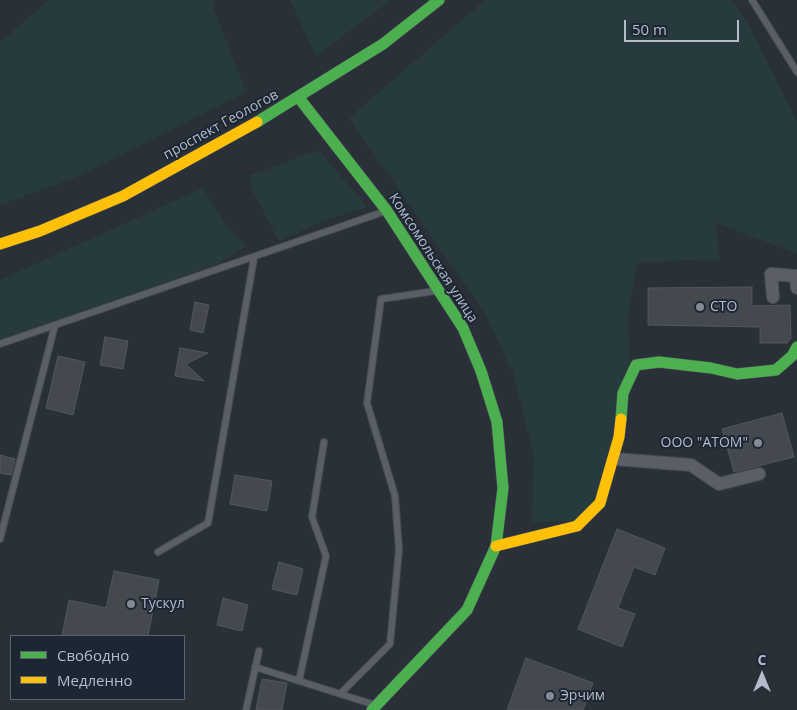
<!DOCTYPE html>
<meta charset="utf-8">
<style>
body{margin:0}
#map{position:relative;width:797px;height:710px;overflow:hidden;background:#2a3038;font-family:"Open Sans",sans-serif}
canvas{display:block}
.legend{position:absolute;left:10px;top:635px;width:175px;height:65px;box-sizing:border-box;background:#1d2633;border:1px solid #59626f;margin:0;padding:6px 9px;list-style:none;font-size:15px;color:#b4bcc9}
.legend li{display:flex;align-items:center;gap:10px;height:25px}
.legend b{width:25px;border:1px solid #59626f}
.north{position:absolute;left:737px;top:650px;width:50px;height:50px;-webkit-text-stroke:4px #1d2633;paint-order:stroke;rotate:0deg;font-size:14px;font-weight:700;line-height:20px;text-align:center;color:#b4bcc9}
.north::after{content:'';display:block;margin:auto;width:18px;height:22px;background:#b4bcc9;clip-path:polygon(50% 0,100% 100%,50% 72%,0 100%)}
.scale{position:absolute;left:624px;top:20px;width:115px;height:22px;box-sizing:border-box;border:2px solid #b4bcc9;border-top:0;padding-left:6px;font-size:15px;line-height:18px;white-space:nowrap;color:#b4bcc9;-webkit-text-stroke:4px #1d2633;paint-order:stroke}
</style>
<div id="map">
<canvas width="797" height="710"></canvas>
<ul class="legend">
<li><b style="height:6px;background:#4caf50"></b>Свободно</li>
<li><b style="height:6px;background:#ffc107"></b>Медленно</li>
</ul>
<div class="north">С</div>
<div class="scale">50 m</div>
</div>
<script>
const context = document.querySelector('canvas').getContext('2d');
context.lineJoin = 'round';
function fillPath(path, color) {
  context.fillStyle = color;
  context.fill(path, 'evenodd');
}
function shape(rows) {
  const path = new Path2D();
  for (const r of rows) {
    path.moveTo(r[0], r[1]);
    for (let i = 2; i < r.length; i += 2) path.lineTo(r[i], r[i + 1]);
  }
  return path;
}
function strokePath(path, color, width, dash) {
  context.strokeStyle = color;
  context.lineWidth = width;
  context.lineCap = dash ? 'butt' : 'round';
  context.setLineDash(dash || []);
  context.stroke(path);
}
function write(font, color, halo, rows, align = 'center') {
  context.font = font + ' "Open Sans",sans-serif';
  context.lineWidth = 4;
  context.setLineDash([]);
  context.textBaseline = 'middle';
  context.strokeStyle = halo;
  context.fillStyle = color;
  for (const [text, x, y, turn = 0] of rows) {
    context.save();
    context.translate(x, y);
    context.rotate((+turn || 0) * Math.PI / 180);
    context.textAlign = isNaN(turn) ? turn : align;
    if (halo) context.strokeText(text, 0, 0);
    context.fillText(text, 0, 0);
    context.restore();
  }
}
fillPath(shape([
 [49,0,215,0,213,7,246,92,77,177,0,205,0,42],
 [290,0,391,0,316,56],
 [485,0,731,0,748,24,797,122,797,254,715,222,720,261,687,260,637,263,628,314,630,379,614,459,584,521,532,522,534,457,513,373,486,315,349,118],
 [319,150,367,207,321,222,279,241,253,192,250,175],
 [203,188,227,226,246,246,220,263,0,340,0,280]
]), '#273a3e');
const building = shape([
 [752,287,752,306,790,305,791,338,787,343,760,343,760,327,648,325,648,288,752,287],
 [195,302,209,305,203,333,190,330,195,302],
 [105,337,128,341,123,369,100,365,105,337],
 [180,348,208,353,186,364,204,381,175,376,180,348],
 [58,356,85,362,73,415,46,408,58,356],
 [782,413,794,457,734,472,722,429,782,413],
 [0,455,15,459,11,475,0,473,0,455],
 [235,475,272,481,267,511,230,504,235,475],
 [617,529,665,548,655,575,634,567,618,608,635,614,622,647,578,629,617,529],
 [279,562,303,569,297,595,272,589,279,562],
 [114,571,159,580,148,636,62,636,69,600,106,608,114,571],
 [223,598,248,605,242,631,217,625,223,598],
 [526,658,593,683,583,710,507,710,526,658],
 [262,679,287,683,282,710,256,710,262,679]
]);
fillPath(building, '#444950');
strokePath(building, '#52575f', 1);
const lane = shape([
 [752,0,797,72],
 [0,344,386,211],
 [0,539,55,325],
 [158,552,208,523,254,258],
 [255,667,375,705],
 [299,681,326,556,312,517,324,442],
 [340,694,390,644,399,550,395,496,367,403,381,299,435,291],
 [246,710,259,651]
]);
const street = shape([
 [773,297,771,274,796,276,797,288],
 [614,459,691,465,719,484,759,474]
]);
const fast = shape([
 [299,98,387,211,463,328,481,371,497,422,503,488,496,546,467,610,372,710],
 [257,122,383,44,439,0],
 [621,419,623,393,636,365,659,362,711,368,737,374,776,370,792,356,797,347]
]);
const slow = shape([
 [0,244,40,231,123,196,257,122],
 [496,546,577,526,600,503,619,437,621,419]
]);
strokePath(lane, '#484c53', 8);
strokePath(street, '#484c53', 14);
strokePath(fast, '#484c53', 12);
strokePath(slow, '#484c53', 12);
strokePath(lane, '#5a5e66', 6);
strokePath(street, '#5a5e66', 12);
strokePath(fast, '#4caf50', 11);
strokePath(slow, '#ffc107', 11);
for (const [x, y, r, color] of [
 [700,307,5,"#848b96"],
 [758,443,5,"#848b96"],
 [131,604,5,"#848b96"],
 [550,696,5,"#848b96"]
]) {
  const dot = new Path2D();
  dot.arc(x, y, r, 0, 2 * Math.PI);
  context.fillStyle = color;
  context.fill(dot);
  strokePath(dot, '#1d2633', 2);
}
write('14px', '#b4bcc9', '#1d2633', [
 ["проспект Геологов",221,125,-29],
 ["Комсомольская улица",433,258,57]
]);
write('14px', '#b4bcc9', '#1d2633', [
 ["СТО",710,307],
 ["ООО \"АТОМ\"",748,443,"right"],
 ["Тускул",141,604],
 ["Эрчим",560,696]
], 'left');
</script>
